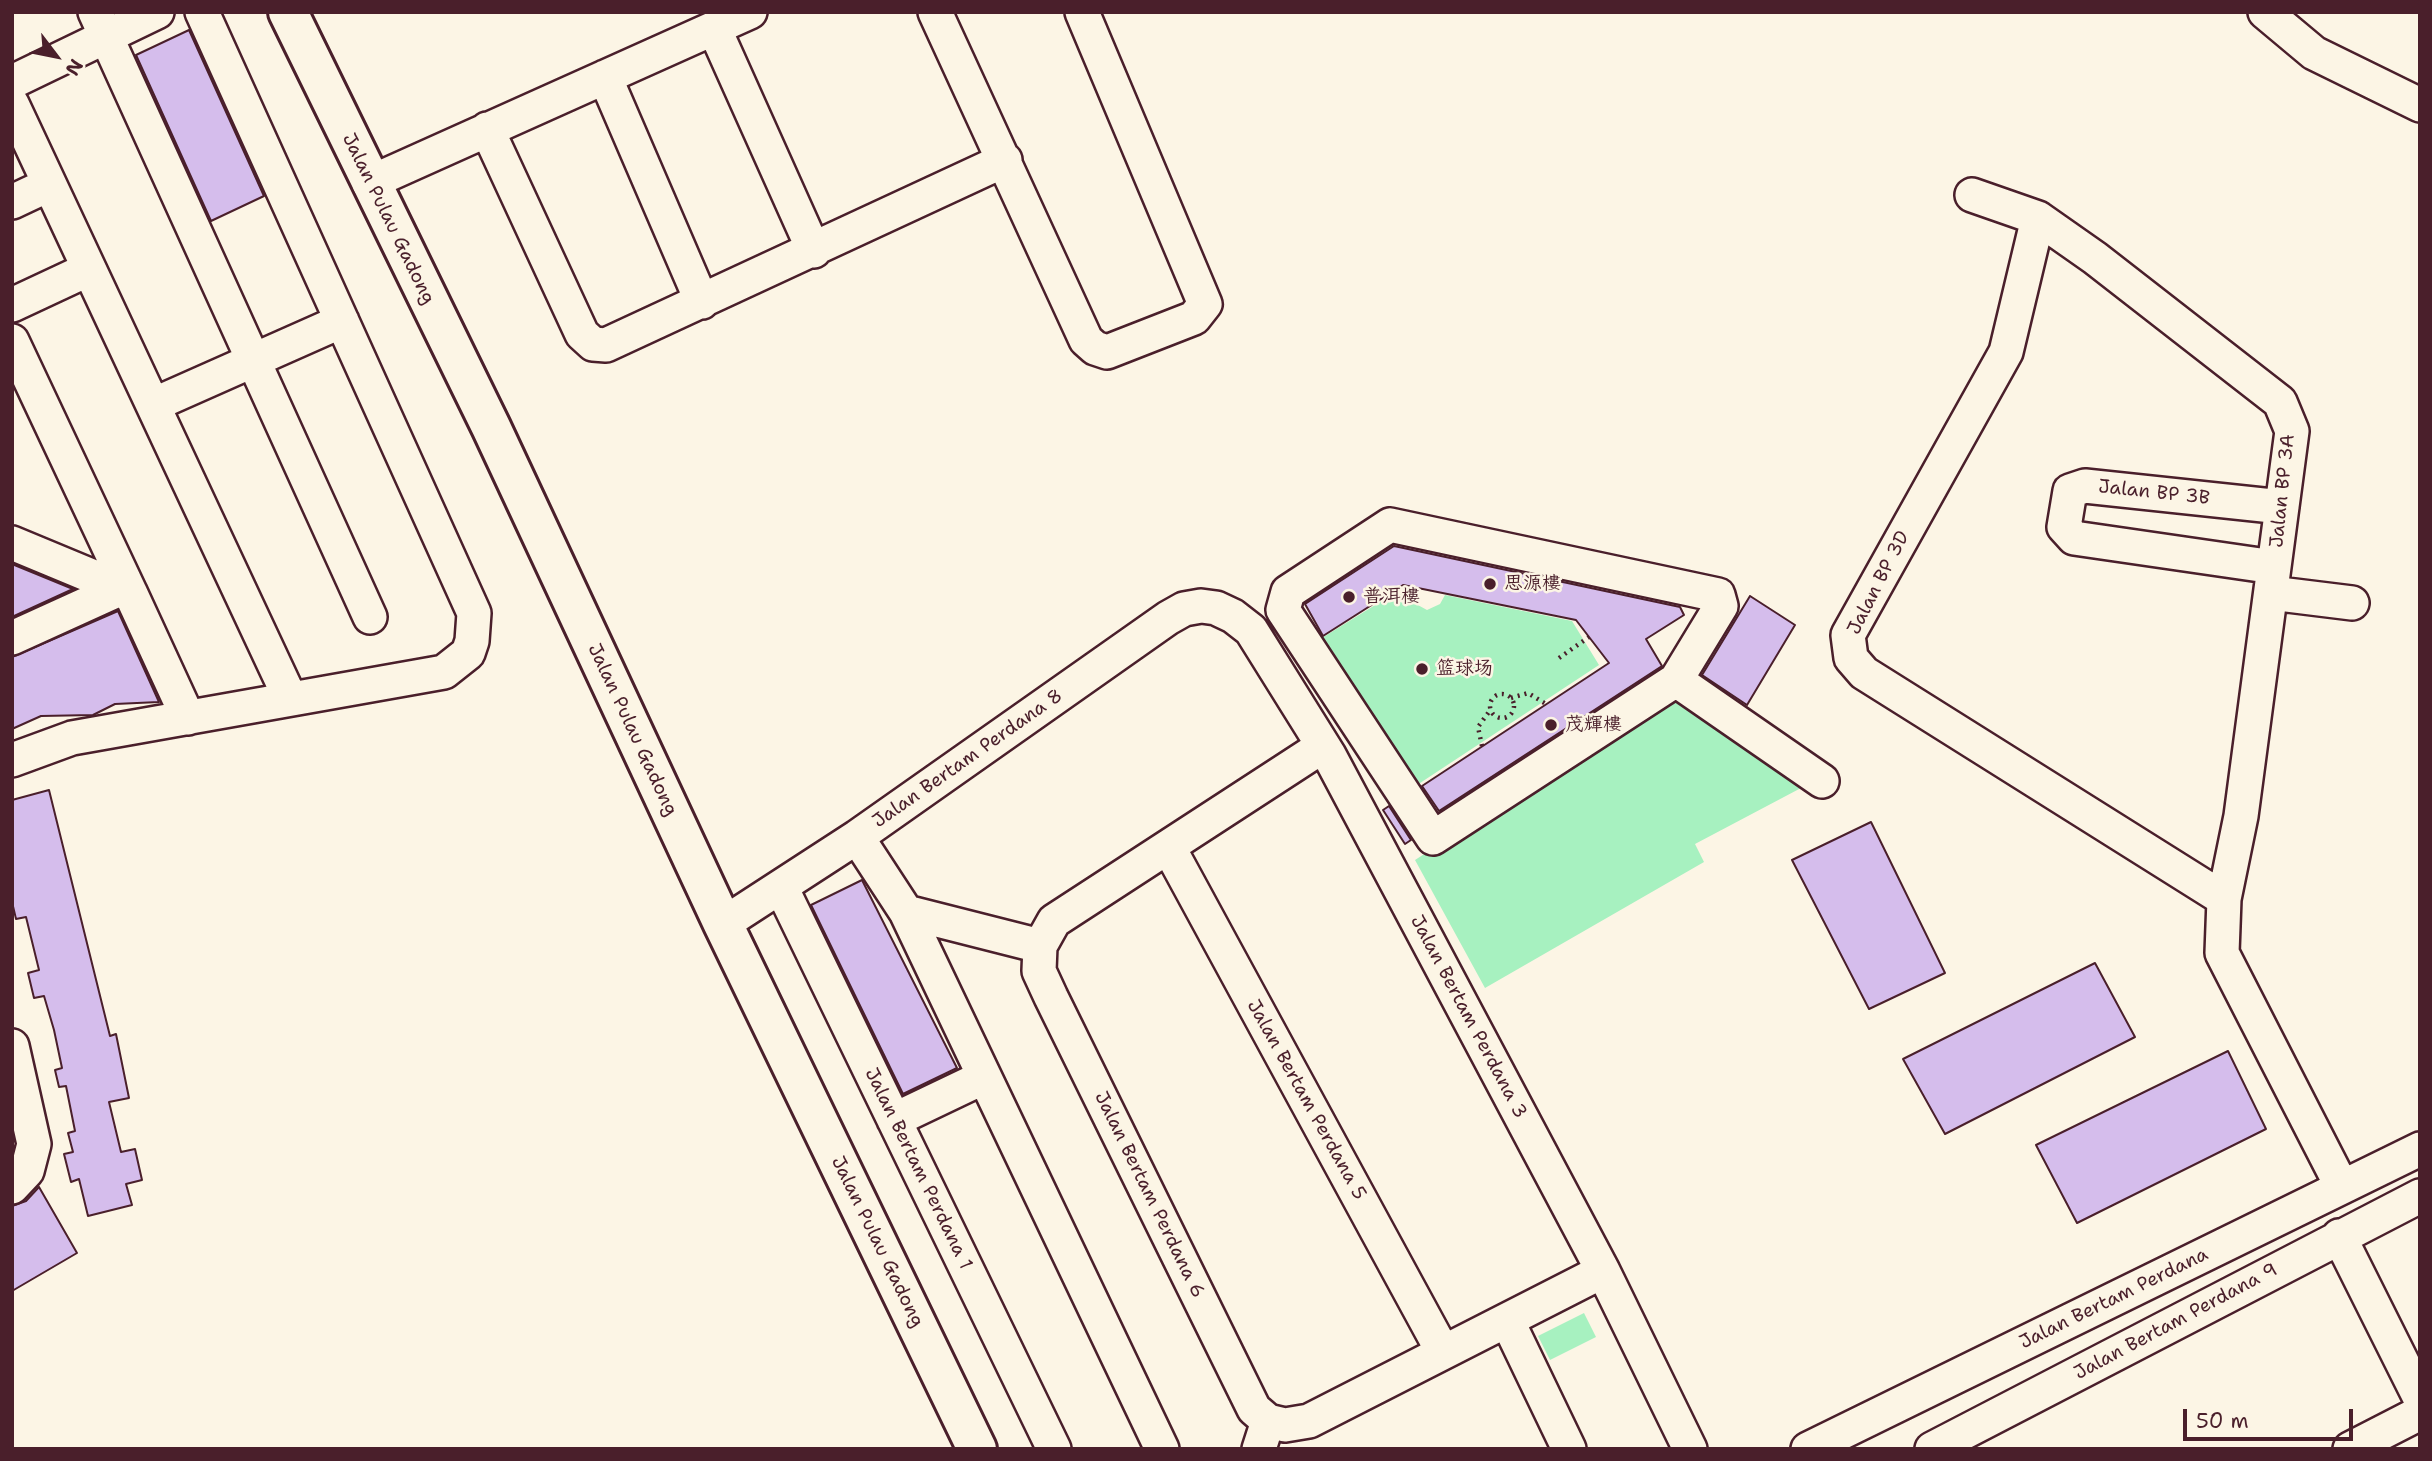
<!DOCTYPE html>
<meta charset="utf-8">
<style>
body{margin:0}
#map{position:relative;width:2432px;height:1461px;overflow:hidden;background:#fcf5e5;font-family:"Shantell Sans",sans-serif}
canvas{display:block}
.frame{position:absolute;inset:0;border:14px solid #4a1f2b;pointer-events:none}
.north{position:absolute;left:21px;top:21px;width:70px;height:70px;-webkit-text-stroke:5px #fcf5e5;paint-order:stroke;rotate:122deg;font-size:19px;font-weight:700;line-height:28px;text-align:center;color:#4a1f2b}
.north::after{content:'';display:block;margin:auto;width:24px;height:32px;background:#4a1f2b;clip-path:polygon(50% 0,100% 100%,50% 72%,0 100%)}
.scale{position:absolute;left:2183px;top:1409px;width:170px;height:32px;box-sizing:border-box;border:4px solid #4a1f2b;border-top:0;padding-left:9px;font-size:21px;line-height:24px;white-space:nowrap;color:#4a1f2b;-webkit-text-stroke:5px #fcf5e5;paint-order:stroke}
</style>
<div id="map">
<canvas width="2432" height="1461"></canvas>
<div class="frame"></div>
<div class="north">N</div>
<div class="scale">50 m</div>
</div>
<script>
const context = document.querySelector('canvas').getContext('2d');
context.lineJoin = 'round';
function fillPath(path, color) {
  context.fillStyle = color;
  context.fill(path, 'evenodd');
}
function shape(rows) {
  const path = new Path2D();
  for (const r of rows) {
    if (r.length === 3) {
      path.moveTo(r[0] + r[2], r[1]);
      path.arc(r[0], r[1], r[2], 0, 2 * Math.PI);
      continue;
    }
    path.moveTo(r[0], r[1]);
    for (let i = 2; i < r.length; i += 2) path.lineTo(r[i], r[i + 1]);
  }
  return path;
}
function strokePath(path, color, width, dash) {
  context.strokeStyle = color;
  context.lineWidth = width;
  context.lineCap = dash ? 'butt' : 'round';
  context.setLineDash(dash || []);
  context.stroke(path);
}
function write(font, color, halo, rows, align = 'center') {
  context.font = font + ' "Shantell Sans","LXGW WenKai TC",sans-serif';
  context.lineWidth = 5;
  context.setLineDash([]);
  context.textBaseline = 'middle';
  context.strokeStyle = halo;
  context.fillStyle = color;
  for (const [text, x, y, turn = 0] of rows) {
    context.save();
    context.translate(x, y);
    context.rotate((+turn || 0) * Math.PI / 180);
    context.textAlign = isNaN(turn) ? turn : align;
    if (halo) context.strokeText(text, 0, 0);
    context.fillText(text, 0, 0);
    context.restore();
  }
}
fillPath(shape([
 [1401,589,1416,604,1427,610,1440,604,1445,595,1572,621,1599,665,1414,787,1317,641],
 [1670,696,1801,775,1801,788,1695,844,1704,862,1485,988,1415,860],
 [1584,1313,1596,1337,1550,1360,1538,1336]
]), '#a7f1c0');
const building = shape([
 [189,30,264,196,211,221,136,55,189,30],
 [1394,546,1680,607,1684,615,1646,639,1662,666,1439,811,1422,786,1609,663,1576,620,1403,585,1323,636,1305,604,1394,546],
 [12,564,73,589,12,617,12,564],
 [1750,596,1795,625,1747,705,1702,675,1750,596],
 [118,611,159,702,115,704,93,715,41,716,12,729,12,657,118,611],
 [49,790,110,1036,116,1034,129,1098,109,1102,121,1152,135,1149,142,1180,126,1184,132,1205,88,1216,79,1179,71,1182,64,1154,73,1152,68,1133,75,1131,66,1086,59,1087,55,1070,62,1068,54,1030,44,996,34,998,28,973,39,970,26,917,16,919,12,902,12,800,49,790],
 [1389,806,1411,840,1405,844,1383,810,1389,806],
 [1871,822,1945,973,1869,1009,1792,860,1871,822],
 [862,880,957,1068,903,1094,811,905,862,880],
 [2095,963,2135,1037,1945,1134,1903,1059,2095,963],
 [2228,1051,2266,1129,2077,1223,2036,1145,2228,1051],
 [39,1187,77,1253,12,1291,12,1206,26,1201,39,1187]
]);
fillPath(building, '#d5bdec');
strokePath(building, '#4a1f2b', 2);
const minor = shape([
 [95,12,370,617],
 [935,12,1086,340,1095,348,1107,352,1194,318,1205,304,1082,12],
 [2265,12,2314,53,2420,105],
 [714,28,814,251],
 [605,77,702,302],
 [12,82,157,12],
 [12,104,290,698],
 [487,129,582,334,593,344,606,345,1005,160],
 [369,183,750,12],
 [1972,195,2038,218,2095,258,2280,402,2292,431,2241,816,2224,899,2222,953,2342,1187],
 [12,202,48,185],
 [2038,218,2006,352,1848,635,1851,658,1864,673,2224,899],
 [12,305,89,269],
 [12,341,130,592],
 [155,404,342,321],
 [1390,525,1718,595,1721,606,1676,680,1433,838,1283,610,1288,592,1390,525],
 [12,543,130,592,188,718],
 [2274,567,2074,538,2064,527,2070,491,2085,486,2282,507],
 [2271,593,2352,603],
 [12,638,122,588],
 [1676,680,1822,781],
 [1323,746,1054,921,1040,946,1039,971,1051,997,1254,1409,1268,1421,1285,1425,1309,1421,1603,1271],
 [12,760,72,738,444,672,468,653,472,641,474,613,202,12],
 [857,837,906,912,1162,1449],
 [1169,848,1443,1352],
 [782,889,1054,1449],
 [906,912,1040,946],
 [723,924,857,837,1168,618,1184,609,1201,606,1216,608,1233,616,1251,630,1329,755,1603,1271,1690,1449],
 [12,1046,34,1144,27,1171,12,1187],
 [894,1120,984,1077],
 [2339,1236,2420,1398],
 [1507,1320,1569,1449],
 [1259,1449,1268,1421],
 [1808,1449,2420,1149],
 [1932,1449,2420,1196],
 [2350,1449,2420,1413]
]);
const major = shape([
 [288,12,491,427,723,924,977,1449]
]);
strokePath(minor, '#4a1f2b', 38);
strokePath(major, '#4a1f2b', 44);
strokePath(shape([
 [1559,658,1589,637],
 [1502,706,12],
 [1511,698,1528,693,1546,704],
 [1482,746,1478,727,1491,709]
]), '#4a1f2b', 4.5, [2, 5]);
strokePath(minor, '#fcf5e5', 33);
strokePath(major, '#fcf5e5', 38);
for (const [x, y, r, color] of [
 [1490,584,7,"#4a1f2b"],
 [1349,597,7,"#4a1f2b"],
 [1422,669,7,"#4a1f2b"],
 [1551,725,7,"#4a1f2b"]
]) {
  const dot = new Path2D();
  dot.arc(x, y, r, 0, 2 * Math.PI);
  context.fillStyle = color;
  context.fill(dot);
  strokePath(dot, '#fcf5e5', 2.5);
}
write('19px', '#4a1f2b', '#fcf5e5', [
 ["Jalan Pulau Gadong",388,219,64],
 ["Jalan BP 3A",2283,491,-84],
 ["Jalan BP 3B",2154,493,6],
 ["Jalan BP 3D",1879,583,-63],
 ["Jalan Pulau Gadong",632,730,65],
 ["Jalan Bertam Perdana 8",968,759,-35],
 ["Jalan Bertam Perdana 3",1468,1017,62],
 ["Jalan Bertam Perdana 5",1306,1100,61],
 ["Jalan Bertam Perdana 1",918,1169,64],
 ["Jalan Bertam Perdana 6",1149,1195,64],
 ["Jalan Pulau Gadong",877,1242,64],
 ["Jalan Bertam Perdana",2114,1299,-26],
 ["Jalan Bertam Perdana 9",2176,1322,-28]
]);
write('19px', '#4a1f2b', '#fcf5e5', [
 ["思源樓",1504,584],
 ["普洱樓",1363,597],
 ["篮球场",1436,669],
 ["茂輝樓",1565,725]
], 'left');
</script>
